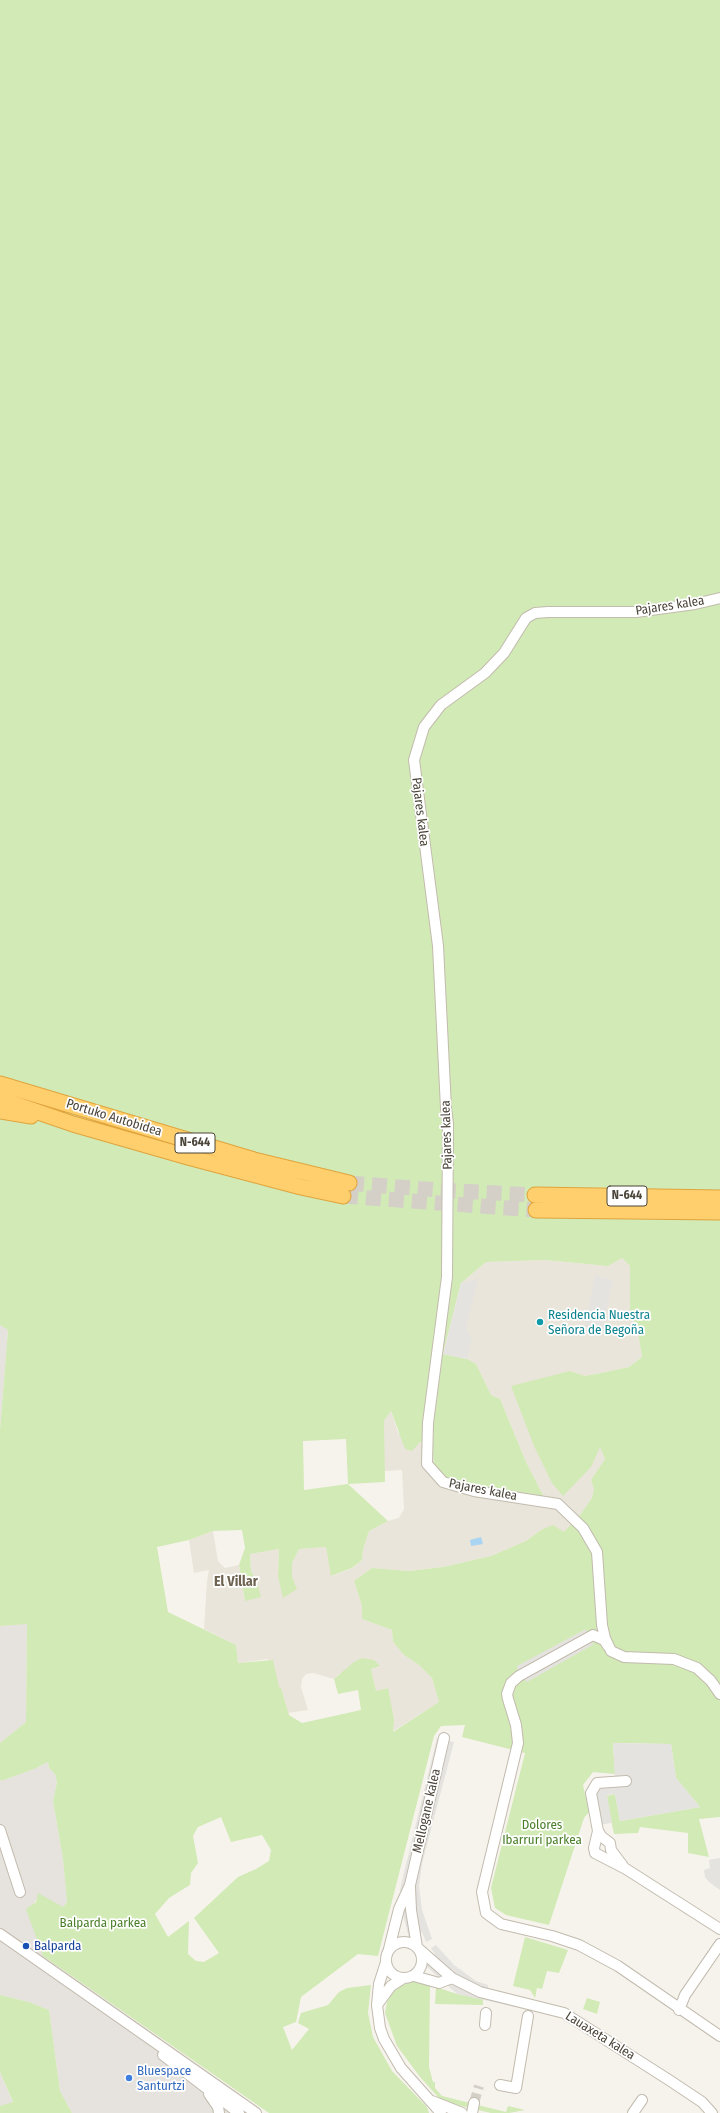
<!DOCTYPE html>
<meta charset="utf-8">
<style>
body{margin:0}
canvas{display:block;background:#f6f3ec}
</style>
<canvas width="720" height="2113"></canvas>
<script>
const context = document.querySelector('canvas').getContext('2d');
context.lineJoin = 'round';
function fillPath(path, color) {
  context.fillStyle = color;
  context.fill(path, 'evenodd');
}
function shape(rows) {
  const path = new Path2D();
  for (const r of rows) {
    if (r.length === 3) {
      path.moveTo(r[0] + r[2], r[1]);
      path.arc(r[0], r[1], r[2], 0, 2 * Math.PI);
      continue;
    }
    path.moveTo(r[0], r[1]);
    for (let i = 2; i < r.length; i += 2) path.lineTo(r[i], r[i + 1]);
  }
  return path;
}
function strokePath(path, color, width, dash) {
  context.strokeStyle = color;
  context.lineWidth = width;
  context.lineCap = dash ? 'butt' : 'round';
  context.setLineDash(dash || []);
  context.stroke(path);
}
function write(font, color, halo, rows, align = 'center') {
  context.font = font + ' "Fira Sans Condensed",sans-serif';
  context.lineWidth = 3.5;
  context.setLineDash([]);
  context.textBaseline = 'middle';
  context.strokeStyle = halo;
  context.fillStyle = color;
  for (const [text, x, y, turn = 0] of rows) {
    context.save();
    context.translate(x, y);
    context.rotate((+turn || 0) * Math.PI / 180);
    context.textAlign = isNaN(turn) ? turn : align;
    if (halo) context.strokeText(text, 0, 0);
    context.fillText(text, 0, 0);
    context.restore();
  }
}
fillPath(shape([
 [622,1258,630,1266,630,1313,637,1326,642,1357,629,1367,601,1373,585,1376,570,1371,605,1459,591,1480,594,1489,592,1498,580,1515,564,1533,541,1530,526,1541,491,1556,442,1567,409,1571,372,1568,354,1581,362,1606,362,1619,392,1630,393,1642,404,1655,419,1665,432,1678,439,1702,392,1732,394,1719,387,1688,376,1692,371,1669,380,1667,339,1674,334,1679,313,1673,306,1674,302,1679,301,1687,308,1710,288,1713,281,1688,279,1688,268,1659,238,1663,236,1645,204,1629,207,1581,209,1570,194,1573,189,1540,213,1531,218,1561,225,1568,239,1565,245,1601,257,1582,251,1571,250,1554,279,1549,278,1576,296,1589,292,1577,292,1563,299,1549,326,1547,332,1576,353,1568,362,1560,363,1549,369,1531,388,1521,399,1518,404,1509,402,1470,384,1471,384,1421,391,1411,398,1433,432,1448,434,1462,438,1471,544,1497,526,1462,500,1399,491,1395,476,1364,467,1359,461,1283,486,1262,545,1260,608,1266]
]), '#eae5da');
fillPath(shape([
 [0,1325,8,1330,0,1430],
 [27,1623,26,1722,0,1743,0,1626],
 [48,1762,49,1768,55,1774,57,1782,53,1801,63,1859,67,1902,63,1907,37,1898,33,1905,43,1956,238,2093,238,2113,72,2113,60,2091,49,2010,29,2002,0,1995,0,1779,1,1781,34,1769],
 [0,2072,13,2103,0,2106]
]), '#e6e2dd');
fillPath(shape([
 [0,0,720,0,720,1817,699,1819,709,1857,688,1853,688,1833,640,1827,638,1833,614,1834,606,1796,615,1794,620,1821,700,1807,676,1778,671,1744,613,1743,615,1774,593,1772,583,1785,589,1812,584,1818,549,1925,506,1915,495,1908,491,1888,525,1753,462,1737,465,1725,441,1726,434,1736,378,1956,358,1954,301,1997,296,2022,283,2027,292,2050,309,2029,298,2023,301,2013,328,2005,339,1992,347,1988,371,1985,368,2013,373,2037,392,2071,427,2107,429,2113,269,2113,43,1956,26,1909,36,1902,38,1893,63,1907,67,1902,63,1859,53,1801,57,1782,55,1774,49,1768,48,1762,34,1769,1,1781,0,1779,0,1743,26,1722,27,1624,0,1626,0,1430,8,1330,0,1325],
 [622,1258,630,1266,630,1313,637,1326,642,1357,629,1367,601,1373,585,1376,570,1371,511,1386,534,1446,552,1483,563,1496,591,1467,600,1447,605,1459,591,1480,594,1489,592,1498,580,1515,564,1532,553,1525,541,1530,526,1541,491,1556,443,1567,409,1571,372,1568,354,1581,362,1606,362,1619,392,1630,393,1642,404,1655,419,1665,432,1678,439,1702,393,1732,394,1719,388,1688,376,1691,371,1669,380,1666,374,1660,362,1658,354,1662,334,1679,338,1694,358,1690,361,1710,302,1723,289,1715,281,1688,279,1687,273,1660,238,1663,236,1645,168,1612,157,1547,189,1540,213,1531,242,1530,245,1548,239,1565,245,1601,261,1597,257,1582,251,1571,250,1554,279,1549,278,1576,283,1598,297,1589,292,1577,292,1563,299,1549,326,1547,331,1576,352,1568,362,1560,363,1549,369,1531,388,1521,348,1484,385,1482,384,1421,391,1411,405,1449,412,1451,420,1442,432,1448,434,1462,438,1471,444,1476,450,1480,544,1497,526,1462,500,1399,491,1395,476,1364,467,1359,443,1354,461,1283,486,1262,545,1260,608,1266],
 [346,1439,348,1484,304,1490,303,1441],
 [221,1817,231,1842,262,1835,271,1850,269,1861,256,1869,238,1877,194,1918,219,1953,204,1962,196,1961,188,1954,189,1921,168,1937,155,1914,169,1898,190,1885,191,1873,198,1863,193,1836,198,1827],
 [525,1937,568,1950,559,1973,547,1971,542,1989,537,1988,535,1998,530,1990,513,1986],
 [411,1982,421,1982,430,1985,429,2067,433,2082,435,2082,435,2088,442,2096,506,2112,508,2106,525,2110,509,2113,491,2113,452,2104,439,2098,420,2077,397,2046,385,2013,387,2002,393,1992,401,1986],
 [436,1987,457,1994,483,1999,483,2005,435,2004],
 [0,1995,29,2002,49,2010,60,2091,72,2113,0,2113,0,2106,13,2102,0,2072],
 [587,1998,600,2002,597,2014,583,2009]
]), '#d2eab5');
fillPath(shape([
 [595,1275,613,1280,601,1338,585,1325],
 [478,1279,466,1328,472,1339,467,1359,443,1354,461,1283],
 [586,1629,587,1638,594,1644,527,1682,519,1676,517,1666],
 [437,1738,454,1742,422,1864,419,1886,422,1910,432,1939,426,1942,422,1932,409,1938,399,1899,401,1885],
 [613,1743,671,1744,676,1778,700,1807,620,1821,615,1794,607,1795,612,1823,597,1825,591,1793,615,1779],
 [720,1858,720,1890,709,1882,705,1877,704,1870,710,1868,709,1860],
 [436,1945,454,1965,476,1981,488,1985,489,1997,529,2006,529,2010,457,1994,425,1965,426,1961,435,1954,431,1948]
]), '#e5e3e0');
fillPath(shape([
 [481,1537,483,1544,471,1546,470,1540]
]), '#a9d4f2');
strokePath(shape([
 [474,2103,479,2086]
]), '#d4d0c8', 10, [10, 5]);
strokePath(shape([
 [349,1183,438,1190,535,1195],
 [343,1196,536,1210]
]), '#d4d0c8', 15, [15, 8]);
const minor = shape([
 [720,598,695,604,636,612,548,612,535,613,526,618,504,653,485,673,441,705,424,727,414,760,438,946,446,1108,448,1124,447,1277,428,1423,427,1464,443,1482,474,1491,558,1504,583,1528,597,1552,602,1625,605,1638,611,1651,624,1657,674,1659,697,1668,711,1681,720,1694],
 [608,1646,604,1640,593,1635,519,1676,511,1683,507,1694,508,1699,516,1725,518,1743,482,1892,486,1913,501,1924,552,1936,579,1945,618,1966,720,2036],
 [626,1781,597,1783,591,1793,598,1831,594,1848,595,1853,626,1869,720,1929],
 [0,1830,20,1892],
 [598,1831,602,1837,610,1843,611,1850,623,1866],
 [410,1887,411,1910,417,1947],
 [0,1934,256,2113],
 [404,1960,18],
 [389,1949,399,1909,410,1885,444,1738],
 [419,1949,452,1978,480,1992,564,2013,669,2080,702,2102,712,2113],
 [386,1962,379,1984,377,2005,380,2028,384,2039,401,2068,441,2113],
 [414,1976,439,1983,452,1978],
 [377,2005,391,1986,402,1979],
 [679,2010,685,1995,720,1944],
 [485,2025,486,2013],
 [163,2055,239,2113],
 [500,2085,516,2088,528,2016],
 [209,2094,218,2107,219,2113],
 [432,2101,462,2113],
 [472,2113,474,2103],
 [633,2113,642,2100]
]);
const highway = shape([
 [0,1084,254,1160,349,1183],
 [0,1099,73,1124,188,1157,301,1187,343,1196],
 [0,1111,31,1116],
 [535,1195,720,1198],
 [536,1210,720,1212]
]);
strokePath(minor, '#c2bbae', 12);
strokePath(highway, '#e0a43c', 17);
strokePath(minor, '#fff', 10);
strokePath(highway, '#ffcf6e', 15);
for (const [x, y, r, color] of [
 [540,1322,4,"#0f9aa8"],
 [26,1946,4,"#1a4fb4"],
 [129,2078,4,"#3f7fe0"]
]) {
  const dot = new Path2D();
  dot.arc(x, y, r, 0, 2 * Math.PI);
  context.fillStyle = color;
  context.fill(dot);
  strokePath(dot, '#fff', 1.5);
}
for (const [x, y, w] of [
 [195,1143,40],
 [627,1196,40]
]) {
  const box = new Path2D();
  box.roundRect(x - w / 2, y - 10, w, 20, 3);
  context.fillStyle = '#fff';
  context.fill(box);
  strokePath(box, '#4b4439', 1);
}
write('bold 12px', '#4b4439', null, [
 ["N-644",195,1143],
 ["N-644",627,1196]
]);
write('13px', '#4b4439', '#fff', [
 ["Pajares kalea",670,606,-9],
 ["Pajares kalea",420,812,83],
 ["Portuko Autobidea",114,1118,17],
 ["Pajares kalea",447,1135,-92],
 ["Pajares kalea",483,1490,11],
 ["Mellogane kalea",427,1811,-77],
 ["Lauaxeta kalea",600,2036,32]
]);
write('13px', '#0d838f', '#fff', [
 ["Residencia Nuestra",548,1315],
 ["Señora de Begoña",548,1330]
], 'left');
write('13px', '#4a7f2a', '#fff', [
 ["Dolores",542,1825],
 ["Ibarruri parkea",542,1840],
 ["Balparda parkea",103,1923]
]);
write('13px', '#164399', '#fff', [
 ["Balparda",34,1946]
], 'left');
write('13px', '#366cbe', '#fff', [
 ["Bluespace",137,2071],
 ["Santurtzi",137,2086]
], 'left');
write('bold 14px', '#6e6250', '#fff', [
 ["El Villar",236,1582]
]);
</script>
